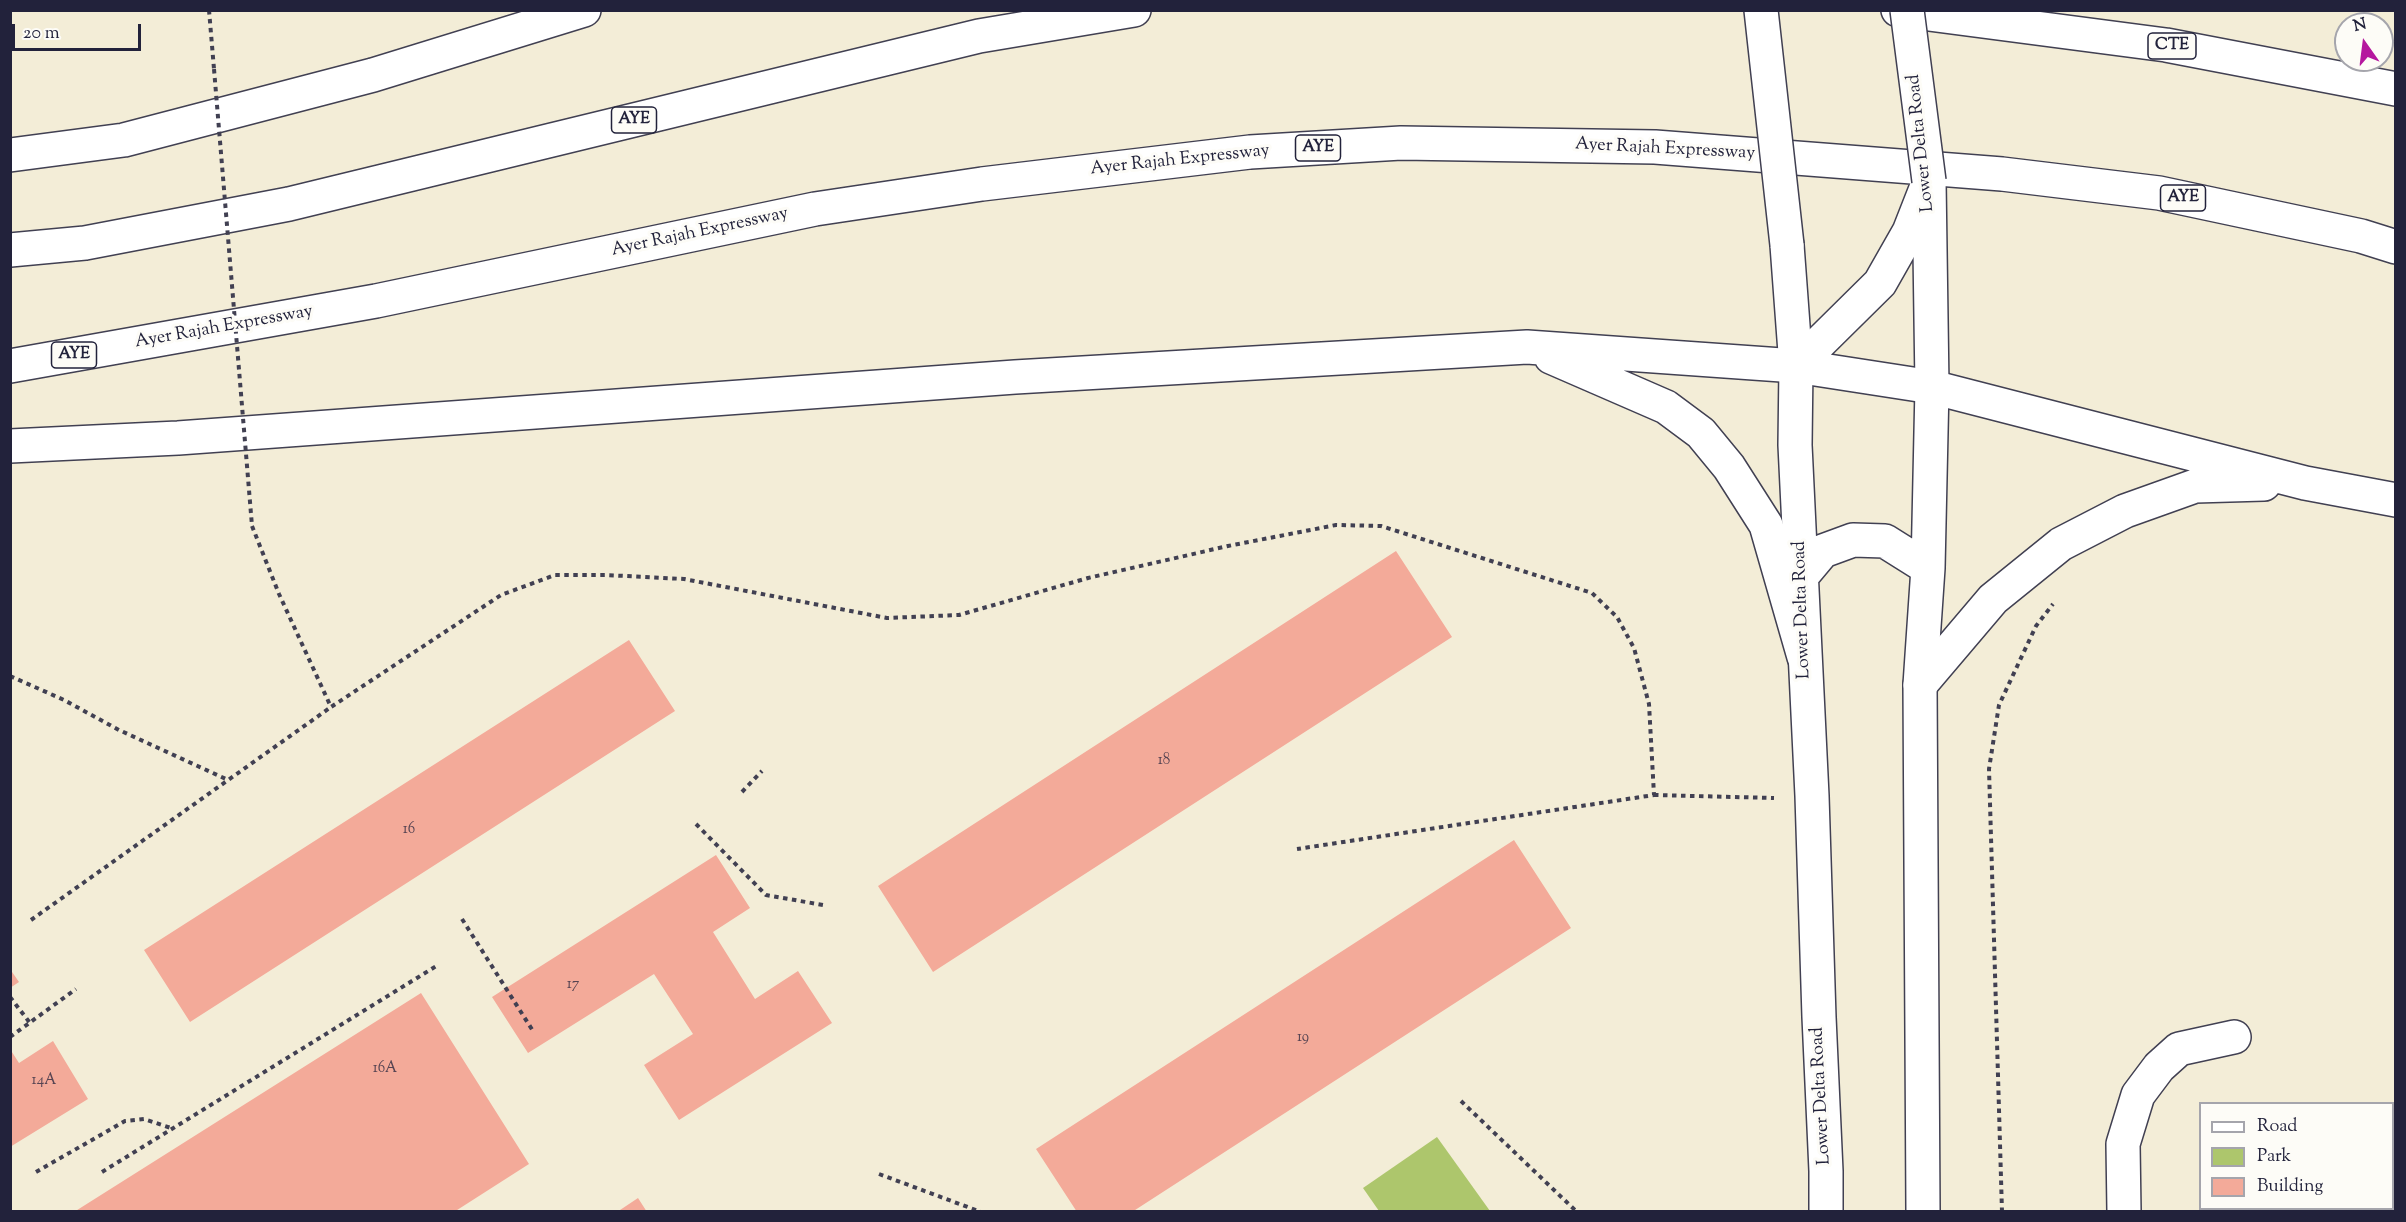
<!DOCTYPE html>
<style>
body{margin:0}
#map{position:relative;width:2406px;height:1222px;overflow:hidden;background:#f3edd7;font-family:"Sorts Mill Goudy",serif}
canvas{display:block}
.frame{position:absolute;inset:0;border:12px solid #22223b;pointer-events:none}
.legend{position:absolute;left:2199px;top:1102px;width:195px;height:108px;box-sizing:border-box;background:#fdfcf7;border:2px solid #a5a5ac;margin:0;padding:8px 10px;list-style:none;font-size:18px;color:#22223b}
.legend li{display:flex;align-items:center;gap:12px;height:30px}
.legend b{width:30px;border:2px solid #a5a5ac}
.north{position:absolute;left:2334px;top:12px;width:60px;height:60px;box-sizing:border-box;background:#fdfcf7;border:2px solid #a5a5ac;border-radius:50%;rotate:346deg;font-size:16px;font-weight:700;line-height:24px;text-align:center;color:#22223b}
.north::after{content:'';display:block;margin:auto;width:21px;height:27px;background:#b5179e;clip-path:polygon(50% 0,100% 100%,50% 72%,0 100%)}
.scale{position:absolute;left:12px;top:24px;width:129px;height:27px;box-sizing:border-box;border:3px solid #22223b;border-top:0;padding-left:8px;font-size:18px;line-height:21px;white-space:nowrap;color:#22223b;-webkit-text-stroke:4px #fdfcf7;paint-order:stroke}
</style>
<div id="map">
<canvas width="2406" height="1222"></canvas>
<div class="frame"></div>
<ul class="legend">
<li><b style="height:8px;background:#fff"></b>Road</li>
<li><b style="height:16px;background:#adc66c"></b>Park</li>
<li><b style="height:16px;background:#f3aa99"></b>Building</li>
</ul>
<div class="north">N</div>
<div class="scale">20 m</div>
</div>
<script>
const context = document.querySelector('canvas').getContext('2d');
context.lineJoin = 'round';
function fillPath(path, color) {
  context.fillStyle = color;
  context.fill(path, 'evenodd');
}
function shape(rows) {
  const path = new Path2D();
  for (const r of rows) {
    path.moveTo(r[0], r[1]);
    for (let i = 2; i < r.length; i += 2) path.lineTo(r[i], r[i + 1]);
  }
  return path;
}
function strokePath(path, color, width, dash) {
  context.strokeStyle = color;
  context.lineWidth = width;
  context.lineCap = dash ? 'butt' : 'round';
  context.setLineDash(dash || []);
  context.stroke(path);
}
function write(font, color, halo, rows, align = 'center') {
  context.font = font + ' "Sorts Mill Goudy",serif';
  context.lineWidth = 6;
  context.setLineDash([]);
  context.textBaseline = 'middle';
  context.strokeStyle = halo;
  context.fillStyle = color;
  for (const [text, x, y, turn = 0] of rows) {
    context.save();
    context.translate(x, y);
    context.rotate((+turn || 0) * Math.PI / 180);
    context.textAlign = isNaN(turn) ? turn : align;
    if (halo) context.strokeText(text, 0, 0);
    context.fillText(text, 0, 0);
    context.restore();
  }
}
fillPath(shape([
 [1437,1137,1490,1211,1379,1211,1363,1188]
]), '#adc66c');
fillPath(shape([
 [1396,551,1452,637,933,972,878,886],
 [629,640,675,711,190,1022,144,950],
 [1514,840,1571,928,1132,1212,1077,1212,1036,1149],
 [716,855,750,908,713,932,755,999,798,971,832,1023,679,1120,644,1065,693,1034,654,974,528,1053,492,997],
 [10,969,19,982,10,988],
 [421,993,529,1164,454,1212,74,1212],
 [53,1041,88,1099,10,1147,10,1049,19,1063],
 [638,1198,647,1212,617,1212],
 [2241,1208,2343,1208,2342,1212,2240,1212],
 [2360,1208,2376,1208,2376,1212,2359,1212]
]), '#f3aa99');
const minor = shape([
 [2124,1212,2123,1144,2138,1095,2159,1067,2179,1049,2234,1037]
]);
const major = shape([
 [1787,245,1796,366,1795,445,1812,796,1819,1017,1826,1171,1826,1212],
 [1802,576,1823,551,1853,540,1885,541,1928,568],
 [1923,1212,1920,685,1928,568,1932,387,1929,181]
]);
const highway = shape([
 [1898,10,2166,45,2396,89],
 [10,155,124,140,373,75,584,10],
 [10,250,85,243,289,204,979,36,1134,10],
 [1551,357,1666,407,1701,433,1729,467,1766,525,1804,657],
 [10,366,376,301,815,209,982,184,1250,152,1401,143,1655,147,2002,174,2159,193,2361,236,2396,247],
 [1796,366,1880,283,1909,232,1929,181],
 [10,446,178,438,1015,377,1527,347,1796,366,1932,387,2305,483,2396,500],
 [1920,685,1993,599,2061,544,2125,511,2195,486,2264,484]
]);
strokePath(minor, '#414052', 36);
strokePath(major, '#414052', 36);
strokePath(highway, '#414052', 36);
strokePath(shape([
 [209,10,214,69],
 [252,526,279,594,331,707,501,595,555,575,606,575,684,579,887,618,959,615,1088,578,1228,546,1336,525,1381,526,1592,593,1617,617,1634,648,1649,704,1654,795,1297,849],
 [10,676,64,700,119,730,228,780],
 [742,792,762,771],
 [1654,795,1774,798],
 [696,824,766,895,823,905],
 [462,919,533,1031],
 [31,920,331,707],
 [10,997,30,1023],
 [10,1037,76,989],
 [1461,1101,1577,1212],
 [36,1172,125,1121,144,1119,171,1128],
 [102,1172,438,965],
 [879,1174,981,1212],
 [2002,1212,1989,769,1999,705,2036,626,2053,604]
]), '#414052', 4, [4.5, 4.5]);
strokePath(minor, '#fff', 33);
strokePath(major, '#fff', 33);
strokePath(highway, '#fff', 33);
const majorBridge = shape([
 [1761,10,1787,245],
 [1907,10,1929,181]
]);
strokePath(majorBridge, '#414052', 36, []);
strokePath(shape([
 [214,69,252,526]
]), '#414052', 4, [4.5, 4.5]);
strokePath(majorBridge, '#fff', 33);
write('15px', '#564452', null, [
 ["18",1164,761],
 ["16",409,830],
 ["17",573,985],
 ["19",1303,1038],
 ["16A",385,1069],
 ["14A",44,1081]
]);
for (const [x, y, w] of [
 [2172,46,48],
 [634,120,45],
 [1318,148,45],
 [2183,198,45],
 [74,355,45]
]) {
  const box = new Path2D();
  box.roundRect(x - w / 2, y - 13, w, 26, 4.5);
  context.fillStyle = '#fdfcf7';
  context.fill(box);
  strokePath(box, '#22223b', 1.5);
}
write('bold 16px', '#22223b', null, [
 ["CTE",2172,46],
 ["AYE",634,120],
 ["AYE",1318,148],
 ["AYE",2183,198],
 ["AYE",74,355]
]);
write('18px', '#22223b', '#fdfcf7', [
 ["Lower Delta Road",1922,143,-96],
 ["Ayer Rajah Expressway",1665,150,3],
 ["Ayer Rajah Expressway",1180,161,-6],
 ["Ayer Rajah Expressway",700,233,-12],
 ["Ayer Rajah Expressway",224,328,-10],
 ["Lower Delta Road",1803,610,-92],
 ["Lower Delta Road",1822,1096,-93]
]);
</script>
